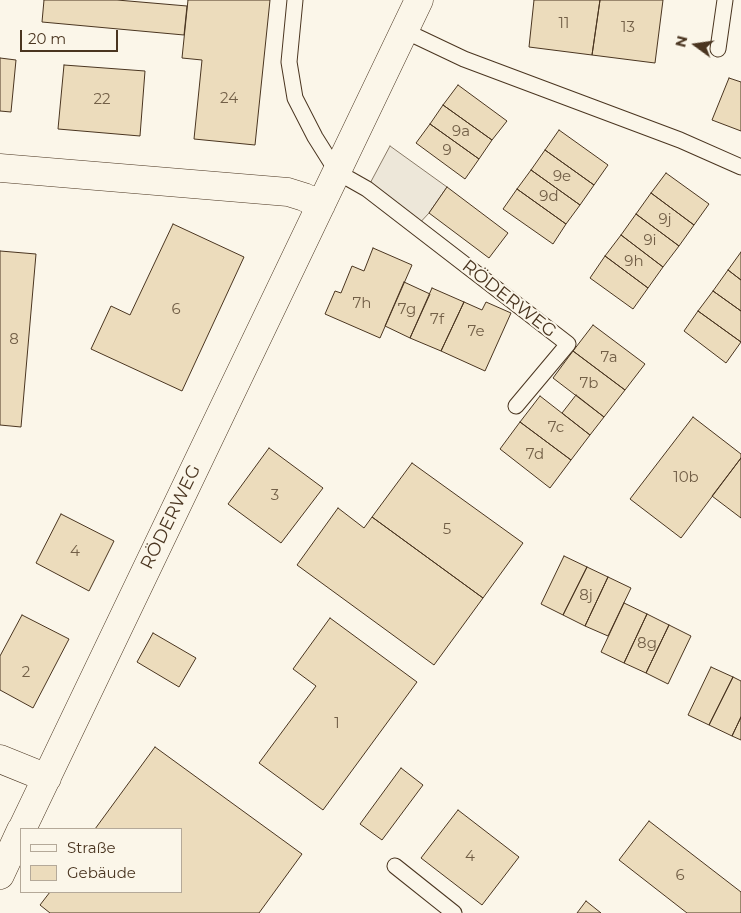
<!DOCTYPE html>
<meta charset="utf-8">
<style>
body{margin:0}
#map{position:relative;width:741px;height:913px;overflow:hidden;background:#fbf6e9;font-family:Montserrat,sans-serif}
canvas{display:block}
.legend{position:absolute;left:20px;top:828px;width:162px;height:65px;box-sizing:border-box;background:#fbf6e9;border:1px solid #b4a999;margin:0;padding:6px 9px;list-style:none;font-size:15px;color:#4a3520}
.legend li{display:flex;align-items:center;gap:10px;height:25px}
.legend b{width:25px;border:1px solid #b4a999}
.north{position:absolute;left:671px;top:20px;width:50px;height:50px;-webkit-text-stroke:4px #fbf6e9;paint-order:stroke;rotate:284deg;font-size:14px;font-weight:700;line-height:20px;text-align:center;color:#4a3520}
.north::after{content:'';display:block;margin:auto;width:18px;height:22px;background:#4a3520;clip-path:polygon(50% 0,100% 100%,50% 72%,0 100%)}
.scale{position:absolute;left:20px;top:30px;width:98px;height:22px;box-sizing:border-box;border:2px solid #4a3520;border-top:0;padding-left:6px;font-size:15px;line-height:18px;white-space:nowrap;color:#4a3520;-webkit-text-stroke:4px #fbf6e9;paint-order:stroke}
</style>
<div id="map">
<canvas width="741" height="913"></canvas>
<ul class="legend">
<li><b style="height:6px;background:#fbf6e9"></b>Straße</li>
<li><b style="height:14px;background:#ecdcbc"></b>Gebäude</li>
</ul>
<div class="north">N</div>
<div class="scale">20 m</div>
</div>
<script>
const context = document.querySelector('canvas').getContext('2d');
context.lineJoin = 'round';
function fillPath(path, color) {
  context.fillStyle = color;
  context.fill(path, 'evenodd');
}
function shape(rows) {
  const path = new Path2D();
  for (const r of rows) {
    path.moveTo(r[0], r[1]);
    for (let i = 2; i < r.length; i += 2) path.lineTo(r[i], r[i + 1]);
  }
  return path;
}
function strokePath(path, color, width, dash) {
  context.strokeStyle = color;
  context.lineWidth = width;
  context.lineCap = dash ? 'butt' : 'round';
  context.setLineDash(dash || []);
  context.stroke(path);
}
function write(font, color, halo, rows, align = 'center') {
  context.font = font + ' Montserrat,sans-serif';
  context.lineWidth = 4;
  context.setLineDash([]);
  context.textBaseline = 'middle';
  context.strokeStyle = halo;
  context.fillStyle = color;
  for (const [text, x, y, turn = 0] of rows) {
    context.save();
    context.translate(x, y);
    context.rotate((+turn || 0) * Math.PI / 180);
    context.textAlign = isNaN(turn) ? turn : align;
    if (halo) context.strokeText(text, 0, 0);
    context.fillText(text, 0, 0);
    context.restore();
  }
}
const parking = shape([
 [390,146,447,187,429,213,416,227,367,189,390,146]
]);
fillPath(parking, '#ede7d9');
strokePath(parking, '#887966', 1);
const building = shape([
 [44,0,117,0,187,6,184,35,42,22,44,0],
 [188,0,270,0,255,145,194,139,202,60,182,58,188,0],
 [534,0,600,0,592,55,529,47,534,0],
 [600,0,663,0,655,63,592,55,600,0],
 [0,58,16,60,11,112,0,111,0,58],
 [64,65,145,71,140,136,58,129,64,65],
 [729,78,741,82,741,131,712,120,729,78],
 [458,85,507,121,492,140,443,105,458,85],
 [443,105,492,140,479,159,430,124,443,105],
 [430,124,479,159,465,179,416,143,430,124],
 [559,130,608,165,594,185,545,150,559,130],
 [545,150,594,185,580,205,531,170,545,150],
 [531,170,580,205,566,224,517,189,531,170],
 [666,173,709,204,694,225,651,193,666,173],
 [447,187,508,233,489,258,429,213,447,187],
 [517,189,566,224,553,244,503,209,517,189],
 [651,193,694,225,679,246,636,214,651,193],
 [636,214,679,246,663,267,621,235,636,214],
 [173,224,244,257,182,391,91,349,111,306,130,315,173,224],
 [621,235,663,267,648,288,605,256,621,235],
 [373,248,412,265,380,338,325,314,335,291,341,293,352,266,364,271,373,248],
 [0,251,36,254,21,427,0,425,0,251],
 [741,252,741,280,728,270,741,252],
 [605,256,648,288,633,309,590,278,605,256],
 [728,270,741,280,741,311,713,291,728,270],
 [404,282,430,294,410,338,385,326,404,282],
 [432,288,464,302,441,351,410,338,432,288],
 [713,291,741,311,741,342,698,311,713,291],
 [464,302,482,310,486,302,511,313,485,371,441,351,464,302],
 [698,311,741,342,726,363,684,331,698,311],
 [593,325,645,364,625,390,573,351,593,325],
 [573,351,625,390,604,417,553,378,573,351],
 [576,395,604,417,590,435,562,413,576,395],
 [540,396,590,435,571,460,520,422,540,396],
 [693,417,741,454,741,458,681,538,630,499,693,417],
 [520,422,571,460,550,488,500,449,520,422],
 [269,448,323,488,281,543,228,504,269,448],
 [741,458,741,518,712,496,741,458],
 [412,463,523,543,483,598,372,517,412,463],
 [338,508,364,528,372,517,483,598,434,665,297,565,338,508],
 [61,514,114,541,89,591,36,563,61,514],
 [564,556,587,567,563,615,541,604,564,556],
 [587,567,608,577,585,626,563,615,587,567],
 [608,577,631,588,608,636,585,626,608,577],
 [624,603,647,614,624,663,601,652,624,603],
 [647,614,669,625,646,673,624,663,647,614],
 [22,615,69,639,33,708,0,690,0,656,22,615],
 [330,618,417,682,323,810,259,763,316,686,293,669,330,618],
 [669,625,691,636,668,684,646,673,669,625],
 [153,633,196,658,179,687,137,662,153,633],
 [711,667,733,677,709,725,688,715,711,667],
 [733,677,741,681,741,717,732,736,709,725,733,677],
 [741,717,741,740,732,736,741,717],
 [155,747,302,854,259,913,50,913,40,905,50,892,181,892,181,829,95,829,155,747],
 [401,768,423,785,382,840,360,824,401,768],
 [458,810,519,857,482,905,421,858,458,810],
 [649,821,741,892,741,913,687,913,619,860,649,821],
 [586,901,601,913,577,913,586,901]
]);
fillPath(building, '#ecdcbc');
strokePath(building, '#4a3520', 1);
const service = shape([
 [295,0,289,62,295,98,315,137,337,172,367,189,568,344,516,406],
 [405,31,464,59,680,140,741,167],
 [718,49,725,0],
 [395,866,454,913]
]);
const minor = shape([
 [0,168,288,192,304,197,321,205],
 [0,759,47,778],
 [22,829,419,0],
 [0,875,21,830]
]);
strokePath(service, '#4a3520', 17);
strokePath(minor, '#4a3520', 29);
strokePath(service, '#fbf6e9', 15);
strokePath(minor, '#fbf6e9', 28);
write('15px', '#725f47', null, [
 ["11",564,24],
 ["13",628,28],
 ["24",229,99],
 ["22",102,100],
 ["9a",461,132],
 ["9",447,151],
 ["9e",562,177],
 ["9d",549,197],
 ["9j",665,220],
 ["9i",650,241],
 ["9h",634,262],
 ["7h",362,304],
 ["6",176,310],
 ["7g",407,310],
 ["7f",437,320],
 ["7e",476,332],
 ["8",14,340],
 ["7a",609,358],
 ["7b",589,384],
 ["7c",556,428],
 ["7d",535,455],
 ["10b",686,478],
 ["3",275,496],
 ["5",447,530],
 ["4",75,552],
 ["8j",586,596],
 ["8g",647,644],
 ["2",26,673],
 ["1",337,724],
 ["4",470,857],
 ["6",680,876]
]);
write('18px', '#4a3520', '#fbf6e9', [
 ["RÖDERWEG",509,299,38],
 ["RÖDERWEG",171,517,-64]
]);
</script>
